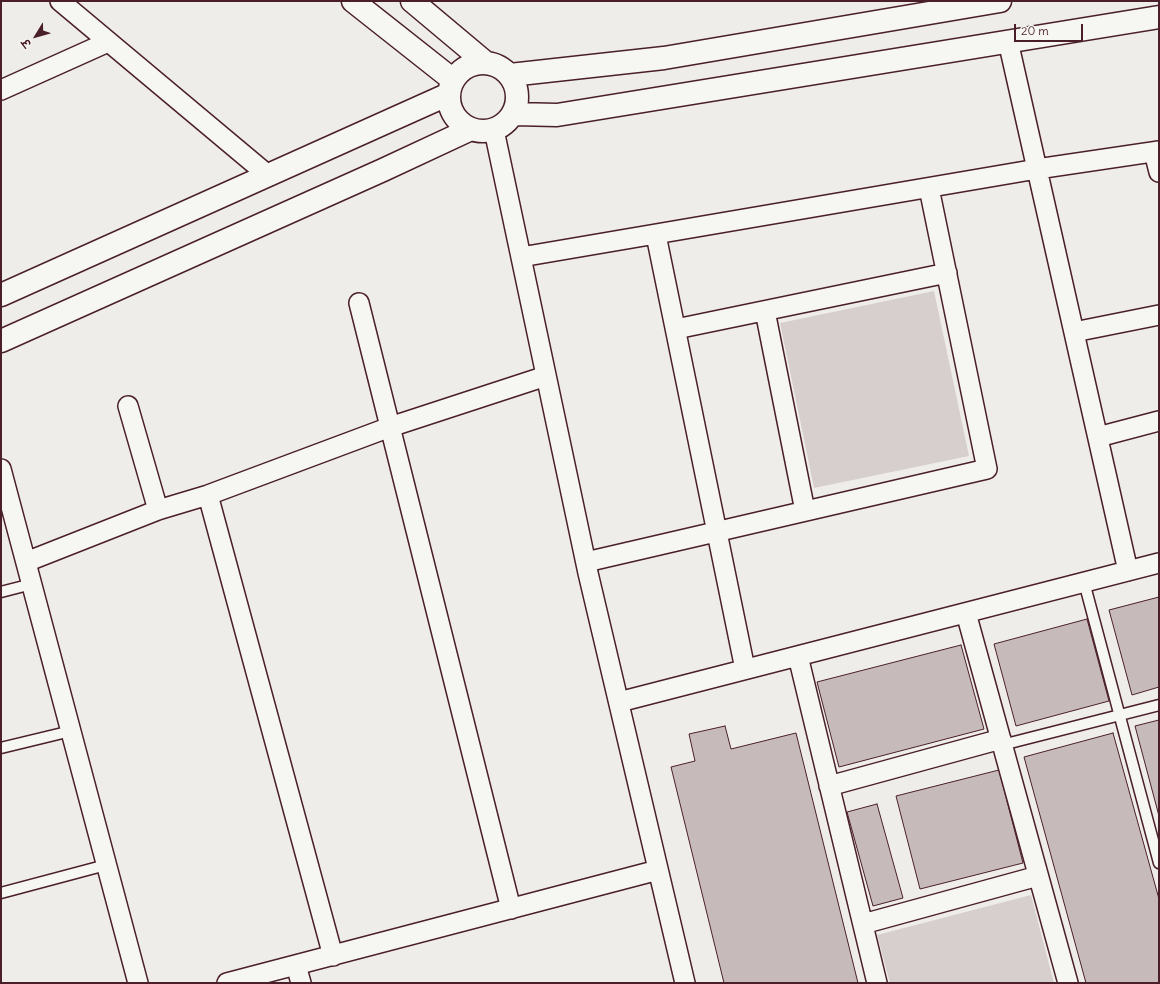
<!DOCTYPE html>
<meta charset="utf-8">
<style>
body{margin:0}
#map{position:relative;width:1160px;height:984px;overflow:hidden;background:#efedea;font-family:Delius,"Playpen Sans Deva",sans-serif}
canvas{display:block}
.frame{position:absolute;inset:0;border:2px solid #4a1f2b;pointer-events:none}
.north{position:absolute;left:16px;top:16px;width:40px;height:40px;-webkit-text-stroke:3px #f6f6f2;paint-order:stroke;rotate:233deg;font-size:11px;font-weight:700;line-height:16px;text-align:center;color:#4a1f2b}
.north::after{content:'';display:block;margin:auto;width:14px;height:18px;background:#4a1f2b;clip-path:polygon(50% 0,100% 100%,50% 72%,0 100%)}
.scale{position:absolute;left:1014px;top:24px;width:69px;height:18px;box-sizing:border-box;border:2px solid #4a1f2b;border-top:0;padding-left:5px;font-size:12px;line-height:14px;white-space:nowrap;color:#4a1f2b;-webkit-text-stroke:3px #f6f6f2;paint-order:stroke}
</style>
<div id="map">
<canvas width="1160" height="984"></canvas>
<div class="frame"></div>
<div class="north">उ</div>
<div class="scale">20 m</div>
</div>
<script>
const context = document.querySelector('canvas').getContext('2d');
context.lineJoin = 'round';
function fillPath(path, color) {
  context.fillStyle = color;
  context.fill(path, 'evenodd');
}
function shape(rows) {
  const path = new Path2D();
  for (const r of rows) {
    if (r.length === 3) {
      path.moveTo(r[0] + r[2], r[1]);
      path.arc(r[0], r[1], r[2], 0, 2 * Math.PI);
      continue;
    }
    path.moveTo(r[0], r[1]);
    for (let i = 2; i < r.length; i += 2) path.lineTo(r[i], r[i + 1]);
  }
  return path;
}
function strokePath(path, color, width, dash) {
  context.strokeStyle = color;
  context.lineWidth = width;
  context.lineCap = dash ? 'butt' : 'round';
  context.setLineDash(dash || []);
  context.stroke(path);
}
fillPath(shape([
 [934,291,969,456,814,488,780,323],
 [1031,895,1054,983,890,983,877,935]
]), '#d7cfce');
const building = shape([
 [1159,597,1159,687,1132,695,1109,610,1159,597],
 [1087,619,1109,701,1016,726,994,644,1087,619],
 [961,645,984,729,839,767,817,682,961,645],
 [1159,720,1159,816,1135,726,1159,720],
 [725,726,731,749,796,733,858,983,724,983,671,767,695,761,689,734,725,726],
 [1113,733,1159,899,1159,983,1086,983,1024,757,1113,733],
 [999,770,1023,863,920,889,896,796,999,770],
 [877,804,903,898,873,906,847,812,877,804]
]);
fillPath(building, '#c6babb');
strokePath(building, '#4a1f2b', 1);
const service = shape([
 [1084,582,1159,863],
 [1,592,32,584],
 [1002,745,1159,705],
 [1,748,71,731],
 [1,893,106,865]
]);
const minor = shape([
 [60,1,269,176],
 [1008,41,1128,571],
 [1,90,108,42],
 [494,130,588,573,685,983],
 [1154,152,1159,172],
 [656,235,745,669],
 [521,257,1037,169,1159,151],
 [359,303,511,909],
 [765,311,805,511],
 [676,329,947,273],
 [1074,332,1159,315],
 [128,406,158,510],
 [1098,437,1159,421],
 [1,469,138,983],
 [208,495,333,956],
 [26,562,158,510,208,495,390,427,546,376],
 [586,562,987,469,929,188],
 [966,613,1068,983],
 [798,656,877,983],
 [619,702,1159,563],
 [829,786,1001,739],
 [863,924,1038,876],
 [296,965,301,983],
 [227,983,658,870]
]);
const tertiary = shape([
 [353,1,453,80],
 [412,1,486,63],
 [483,97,34],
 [510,75,664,58,1000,1],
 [514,114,557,115,1159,17],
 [1,295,449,94],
 [1,341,383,170,471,129]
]);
strokePath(service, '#4a1f2b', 13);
strokePath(minor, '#4a1f2b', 22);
strokePath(tertiary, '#4a1f2b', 25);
strokePath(service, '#f6f6f2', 10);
strokePath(minor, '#f6f6f2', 19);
strokePath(tertiary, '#f6f6f2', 22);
</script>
